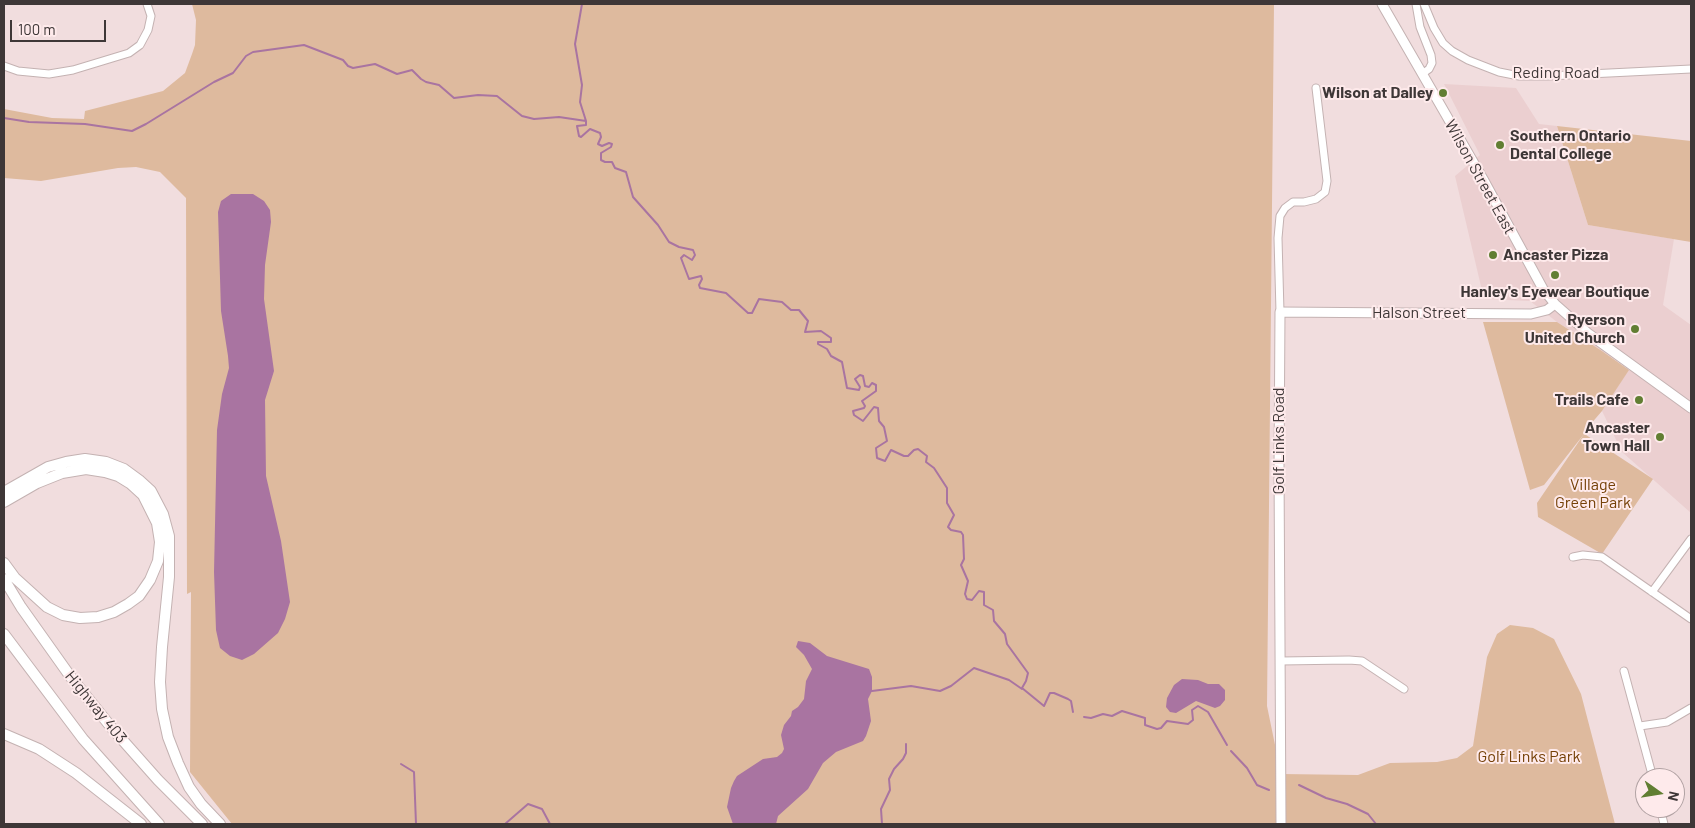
<!DOCTYPE html>
<style>
body{margin:0}
#map{position:relative;width:1695px;height:828px;overflow:hidden;background:#f1ddde;font-family:Barlow,sans-serif}
canvas{display:block}
.frame{position:absolute;inset:0;border:5px solid #3e3737;pointer-events:none}
.north{position:absolute;left:1635px;top:768px;width:50px;height:50px;box-sizing:border-box;background:#feeaeb;border:1px solid #b1a2a3;border-radius:50%;rotate:103deg;font-size:14px;font-weight:700;line-height:20px;text-align:center;color:#3e3737}
.north::after{content:'';display:block;margin:auto;width:18px;height:22px;background:#617e32;clip-path:polygon(50% 0,100% 100%,50% 72%,0 100%)}
.scale{position:absolute;left:10px;top:20px;width:96px;height:22px;box-sizing:border-box;border:2px solid #3e3737;border-top:0;padding-left:6px;font-size:15px;line-height:18px;white-space:nowrap;color:#3e3737;-webkit-text-stroke:4px #feeaeb;paint-order:stroke}
</style>
<div id="map">
<canvas width="1695" height="828"></canvas>
<div class="frame"></div>
<div class="north">N</div>
<div class="scale">100 m</div>
</div>
<script>
const context = document.querySelector('canvas').getContext('2d');
context.lineJoin = 'round';
function fillPath(path, color) {
  context.fillStyle = color;
  context.fill(path, 'evenodd');
}
function shape(rows) {
  const path = new Path2D();
  for (const r of rows) {
    path.moveTo(r[0], r[1]);
    for (let i = 2; i < r.length; i += 2) path.lineTo(r[i], r[i + 1]);
  }
  return path;
}
function strokePath(path, color, width, dash) {
  context.strokeStyle = color;
  context.lineWidth = width;
  context.lineCap = dash ? 'butt' : 'round';
  context.setLineDash(dash || []);
  context.stroke(path);
}
function write(font, color, halo, rows, align = 'center') {
  context.font = font + ' Barlow,sans-serif';
  context.lineWidth = 4;
  context.setLineDash([]);
  context.textBaseline = 'middle';
  context.strokeStyle = halo;
  context.fillStyle = color;
  for (const [text, x, y, turn = 0] of rows) {
    context.save();
    context.translate(x, y);
    context.rotate((+turn || 0) * Math.PI / 180);
    context.textAlign = isNaN(turn) ? turn : align;
    if (halo) context.strokeText(text, 0, 0);
    context.fillText(text, 0, 0);
    context.restore();
  }
}
fillPath(shape([
 [1444,84,1516,88,1539,124,1557,126,1588,225,1674,239,1663,305,1691,325,1691,513,1622,452,1602,411,1629,369,1602,351,1557,322,1530,301,1484,299,1455,176,1480,155]
]), '#ebcfd0');
fillPath(shape([
 [192,4,1274,4,1267,706,1281,774,1358,775,1390,763,1437,762,1457,758,1473,746,1487,657,1497,634,1510,625,1533,628,1554,639,1581,694,1615,824,232,824,190,772,191,592,187,594,186,198,160,172,136,167,118,168,41,181,4,178,4,109,52,118,84,119,85,111,163,91,185,73,192,54,195,45,196,20],
 [1557,126,1691,141,1691,242,1588,225],
 [1483,322,1557,322,1602,351,1629,370,1602,411,1583,433,1653,479,1602,554,1538,517,1537,503,1584,434,1544,485,1530,490]
]), '#deba9e');
fillPath(shape([
 [231,194,253,194,264,201,270,210,271,222,265,265,264,299,274,371,265,400,266,476,281,541,290,602,285,619,278,633,254,654,242,660,230,656,220,648,216,630,214,572,217,430,222,394,229,368,228,356,221,311,218,212,221,201],
 [798,641,810,643,827,656,869,669,872,677,872,691,868,699,871,721,866,736,863,741,836,752,823,763,808,789,778,816,776,824,733,824,727,807,731,788,734,781,737,776,763,759,777,757,782,753,784,749,781,735,784,725,791,716,792,711,798,707,804,699,806,681,812,669,804,655,796,647],
 [1182,679,1198,680,1208,684,1219,684,1225,690,1225,700,1220,706,1215,708,1196,701,1176,713,1170,712,1166,707,1167,698,1174,685]
]), '#a974a1');
strokePath(shape([
 [582,4,575,44,582,85,580,102,586,121],
 [4,118,29,122,85,124,132,131,146,124,214,82,233,73,246,56,253,52,304,45,343,60,348,66,353,68,375,64,397,74,412,70,421,79,426,82,439,85,454,98,478,95,497,96,522,116,534,119,559,117,586,121],
 [586,121,586,125,577,126,579,136,581,137,590,129,600,133,601,137,598,144,602,146,609,143,612,144,611,147,601,153,601,160,605,162,612,162,615,168,626,172,633,197,658,225,669,242,679,247,693,250,695,255,692,260,684,255,681,258,689,279,701,276,702,279,699,285,700,288,726,293,748,313,752,313,759,299,782,302,791,310,799,310,808,321,805,332,821,331,831,338,831,342,818,342,818,344,827,349,831,356,842,362,847,388,859,390,860,387,855,379,860,375,863,376,865,386,869,387,872,383,876,385,876,391,862,401,865,406,864,408,853,411,854,415,863,421,874,407,878,408,879,421,884,427,887,441,876,448,877,458,885,461,891,450,904,456,908,456,914,450,918,449,927,456,926,462,934,468,947,488,947,503,954,515,948,527,951,530,961,532,963,535,964,559,961,565,968,581,965,594,967,599,972,600,979,591,984,592,984,605,993,610,994,621,1005,634,1007,644,1028,673,1026,681,1022,688,1044,706,1050,693,1054,693,1068,699,1071,701,1073,712],
 [872,691,911,686,940,691,951,686,974,668,1009,680,1022,689],
 [1084,717,1091,718,1103,714,1112,716,1122,711,1145,718,1145,725,1157,729,1161,728,1167,721,1188,724,1193,720,1192,710,1198,706,1208,712,1227,745],
 [1231,751,1247,768,1257,785,1269,790],
 [401,764,414,772,416,824],
 [1299,785,1326,798,1347,804,1368,814,1376,824],
 [505,824,528,804,542,809,550,824],
 [882,824,881,809,890,790,889,779,894,769,903,759,906,753,906,744]
]), '#a974a1', 2);
const minor = shape([
 [1416,4,1420,27,1431,55,1432,63,1429,69,1422,74],
 [1424,4,1434,28,1443,43,1452,51,1468,60,1499,72,1519,76,1548,76,1691,69],
 [4,66,18,71,49,74,73,70,129,53,140,45,148,30,151,16,147,4],
 [1280,312,1278,238,1280,216,1285,208,1293,202,1304,202,1316,199,1325,192,1327,181,1316,88],
 [1573,557,1583,555,1602,557,1691,619],
 [1652,592,1691,539],
 [1281,661,1349,660,1362,661,1404,689],
 [1624,671,1653,778],
 [1640,726,1667,722,1691,708],
 [1660,808,1664,824]
]);
const major = shape([
 [1382,4,1483,179,1543,289,1555,304,1589,334,1691,408],
 [1281,824,1279,467,1280,312,1531,314,1547,310,1555,304]
]);
const highway = shape([
 [4,492,48,467,66,462,85,459,106,462,124,469,139,480,151,491,163,514,169,536,169,577,162,647,160,682,162,709,168,737,178,763,189,787,201,804,220,824],
 [4,502,37,483,62,473,86,469,105,472,118,476,131,484,143,495,157,523,160,542,158,561,150,580,139,596,128,604,114,612,98,617,80,618,63,615,47,607,15,578,4,563],
 [4,579,21,607,70,676,111,727,158,780,202,824],
 [4,634,83,739,159,824],
 [4,734,39,749,76,773,141,824]
]);
strokePath(minor, '#c4b2b2', 9);
strokePath(major, '#c4b2b2', 11);
strokePath(highway, '#c4b2b2', 12);
strokePath(minor, '#fff', 7);
strokePath(major, '#fff', 9);
strokePath(highway, '#fff', 10);
for (const [x, y, r, color] of [
 [1443,93,5,"#617e32"],
 [1500,145,5,"#617e32"],
 [1493,255,5,"#617e32"],
 [1555,275,5,"#617e32"],
 [1635,329,5,"#617e32"],
 [1639,400,5,"#617e32"],
 [1660,437,5,"#617e32"]
]) {
  const dot = new Path2D();
  dot.arc(x, y, r, 0, 2 * Math.PI);
  context.fillStyle = color;
  context.fill(dot);
  strokePath(dot, '#feeaeb', 2);
}
write('16px', '#3e3737', '#feeaeb', [
 ["Reding Road",1556,73],
 ["Wilson Street East",1480,177,61],
 ["Halson Street",1419,313],
 ["Golf Links Road",1279,441,-90],
 ["Highway 403",96,707,51]
]);
write('bold 16px', '#3e3737', '#feeaeb', [
 ["Wilson at Dalley",1433,93],
 ["Southern Ontario",1510,136,"left"],
 ["Dental College",1510,154,"left"],
 ["Ancaster Pizza",1503,255,"left"],
 ["Hanley's Eyewear Boutique",1555,292,"center"],
 ["Ryerson",1625,320],
 ["United Church",1625,338],
 ["Trails Cafe",1629,400],
 ["Ancaster",1650,428],
 ["Town Hall",1650,446]
], 'right');
write('16px', '#754107', '#feeaeb', [
 ["Village",1593,485],
 ["Green Park",1593,503],
 ["Golf Links Park",1529,757]
]);
</script>
